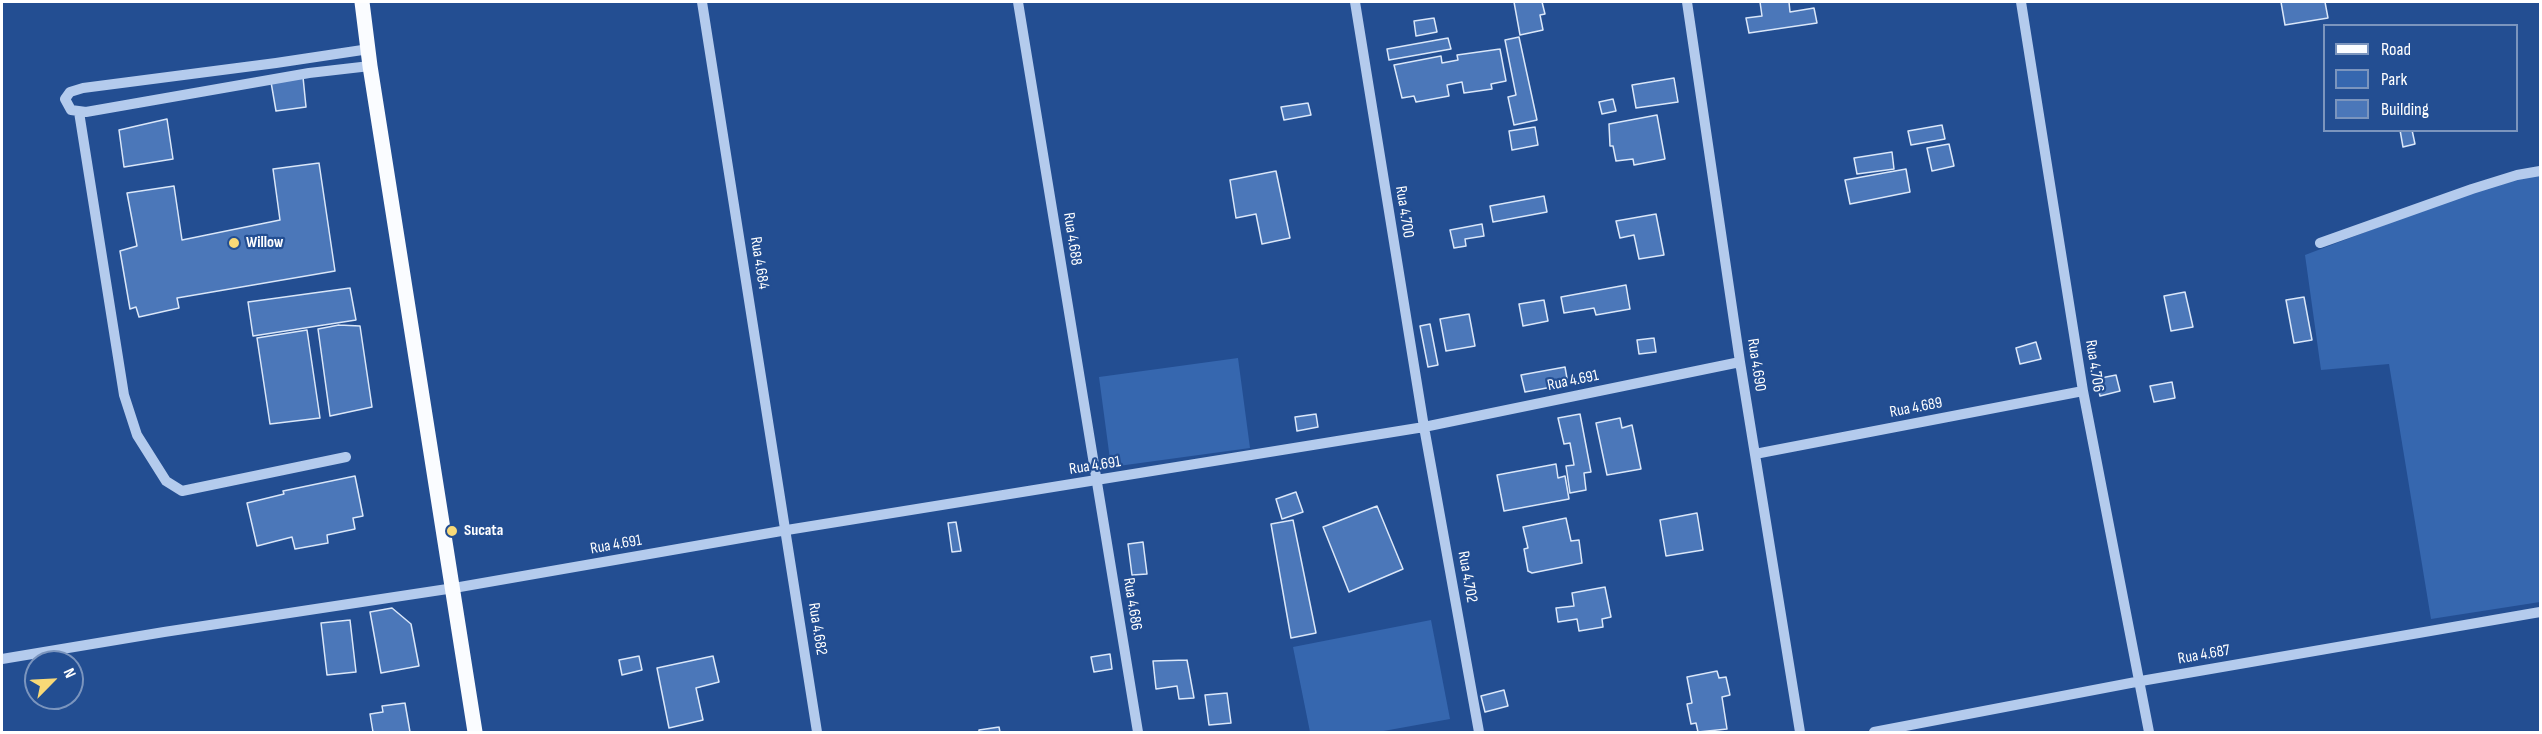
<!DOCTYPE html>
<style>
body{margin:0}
#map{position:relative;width:2542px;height:734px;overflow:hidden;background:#234e92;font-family:"Sofia Sans Condensed",sans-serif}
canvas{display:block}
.frame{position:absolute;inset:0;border:3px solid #fff;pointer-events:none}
.legend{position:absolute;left:2323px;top:24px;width:195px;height:108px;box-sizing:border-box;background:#234e92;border:2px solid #7b95be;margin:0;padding:8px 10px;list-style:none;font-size:18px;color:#fff}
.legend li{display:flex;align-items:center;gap:12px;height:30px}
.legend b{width:30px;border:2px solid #7b95be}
.north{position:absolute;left:24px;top:650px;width:60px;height:60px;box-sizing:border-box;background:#234e92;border:2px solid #7b95be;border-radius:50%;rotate:66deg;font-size:16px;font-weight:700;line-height:24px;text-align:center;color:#fff}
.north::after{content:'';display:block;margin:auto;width:21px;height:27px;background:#f8d977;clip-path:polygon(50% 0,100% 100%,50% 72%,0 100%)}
</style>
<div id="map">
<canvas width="2542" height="734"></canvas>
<div class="frame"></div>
<ul class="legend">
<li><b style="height:8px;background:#fafcff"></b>Road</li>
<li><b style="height:16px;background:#3667af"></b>Park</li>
<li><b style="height:16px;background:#4b77b9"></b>Building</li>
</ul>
<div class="north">N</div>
</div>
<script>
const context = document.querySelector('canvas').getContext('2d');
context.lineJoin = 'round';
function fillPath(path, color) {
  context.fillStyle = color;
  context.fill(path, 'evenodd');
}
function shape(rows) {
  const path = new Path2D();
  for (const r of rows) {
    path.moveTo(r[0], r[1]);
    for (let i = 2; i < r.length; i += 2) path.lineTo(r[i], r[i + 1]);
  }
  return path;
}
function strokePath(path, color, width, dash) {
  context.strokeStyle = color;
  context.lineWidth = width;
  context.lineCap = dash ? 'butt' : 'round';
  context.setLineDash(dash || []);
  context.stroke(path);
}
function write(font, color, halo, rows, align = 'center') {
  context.font = font + ' "Sofia Sans Condensed",sans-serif';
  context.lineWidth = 4.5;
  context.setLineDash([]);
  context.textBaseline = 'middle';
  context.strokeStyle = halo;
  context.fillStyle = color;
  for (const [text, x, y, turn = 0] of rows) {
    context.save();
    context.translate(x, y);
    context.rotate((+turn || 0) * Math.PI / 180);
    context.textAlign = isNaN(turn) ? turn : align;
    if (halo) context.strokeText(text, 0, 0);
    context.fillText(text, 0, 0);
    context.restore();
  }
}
fillPath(shape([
 [2540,175,2540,602,2431,619,2389,364,2321,370,2305,255,2508,178],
 [1238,358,1250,448,1111,467,1099,377],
 [1431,620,1450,719,1378,732,1310,732,1293,647]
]), '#3667af');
const building = shape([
 [1514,2,1542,2,1545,14,1540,15,1543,30,1520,35,1514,2],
 [1760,2,1789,2,1790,12,1814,8,1817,23,1749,33,1746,18,1762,16,1760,2],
 [2281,2,2325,2,2328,18,2285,25,2281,2],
 [1434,18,1437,32,1416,36,1414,21,1434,18],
 [1519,37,1537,120,1514,125,1508,97,1516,95,1505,40,1519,37],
 [1448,38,1451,49,1389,60,1387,49,1448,38],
 [1500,49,1506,81,1491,84,1492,89,1464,93,1462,82,1447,85,1449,96,1416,102,1414,96,1402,98,1394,65,1441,56,1442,63,1458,60,1457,55,1500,49],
 [303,77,306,107,276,111,271,82,303,77],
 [1674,78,1678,102,1636,108,1632,85,1674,78],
 [1613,99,1616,111,1602,114,1599,102,1613,99],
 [1308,103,1311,115,1284,120,1281,107,1308,103],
 [1657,115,1665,159,1634,165,1633,159,1616,161,1613,146,1610,146,1609,124,1657,115],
 [167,119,173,159,124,167,119,130,167,119],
 [1942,125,1945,139,1911,145,1908,131,1942,125],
 [1535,127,1538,145,1512,150,1509,131,1535,127],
 [2400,130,2412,130,2415,144,2403,147,2400,130],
 [1949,144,1954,166,1932,171,1927,148,1949,144],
 [1892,152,1894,169,1857,174,1854,158,1892,152],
 [319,163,335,271,177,298,179,308,139,317,136,307,130,309,120,251,137,246,127,193,174,186,182,240,280,220,273,169,319,163],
 [1906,169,1910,192,1850,204,1845,180,1906,169],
 [1276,171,1290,238,1262,244,1256,214,1236,218,1230,180,1276,171],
 [1544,196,1547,212,1493,222,1490,206,1544,196],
 [1656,214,1664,255,1639,259,1634,235,1620,238,1616,221,1656,214],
 [1482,224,1484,236,1465,239,1466,246,1454,248,1450,230,1482,224],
 [1626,285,1630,309,1596,315,1594,308,1564,313,1561,297,1626,285],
 [350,288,356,320,253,336,248,302,350,288],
 [2185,292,2193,327,2171,331,2164,296,2185,292],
 [2304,297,2312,340,2294,343,2286,300,2304,297],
 [1544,300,1548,321,1523,326,1519,304,1544,300],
 [1469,314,1475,346,1446,351,1440,319,1469,314],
 [1430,324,1438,365,1428,367,1420,326,1430,324],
 [339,325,360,326,372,407,330,416,318,329,339,325],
 [307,330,320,418,270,424,257,338,307,330],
 [1654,338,1656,352,1639,354,1637,340,1654,338],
 [2036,342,2041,359,2020,364,2016,348,2036,342],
 [1565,367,1568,384,1525,392,1521,375,1565,367],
 [2116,375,2120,391,2100,396,2096,379,2116,375],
 [2172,382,2175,398,2154,402,2150,386,2172,382],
 [1316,414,1318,427,1297,431,1295,417,1316,414],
 [1580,414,1591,472,1584,473,1586,490,1570,493,1566,466,1574,465,1570,443,1564,444,1558,418,1580,414],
 [1620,418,1622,428,1632,425,1641,469,1607,475,1596,423,1620,418],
 [1556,464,1558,478,1565,476,1569,499,1504,511,1497,475,1556,464],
 [355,476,363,516,353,518,355,529,327,535,328,543,295,549,292,537,257,546,247,503,284,494,283,491,355,476],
 [1296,492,1303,512,1282,519,1276,499,1296,492],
 [1377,506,1403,569,1349,592,1323,527,1377,506],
 [1697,513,1703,550,1666,556,1660,520,1697,513],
 [1566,518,1571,541,1579,540,1582,563,1532,573,1528,571,1524,549,1528,548,1523,527,1566,518],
 [1293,520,1316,633,1291,638,1271,524,1293,520],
 [956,522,961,551,952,552,948,523,956,522],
 [1143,542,1147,574,1132,575,1128,544,1143,542],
 [1605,587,1611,617,1602,619,1603,627,1579,631,1577,619,1558,622,1556,608,1574,606,1572,593,1605,587],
 [392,608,411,624,419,666,381,673,370,612,392,608],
 [350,620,356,672,327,675,321,623,350,620],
 [1110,654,1112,669,1094,672,1091,657,1110,654],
 [639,656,642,670,622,675,619,660,639,656],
 [713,656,719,682,696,688,703,720,669,728,657,668,713,656],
 [1187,660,1194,698,1179,699,1177,686,1156,689,1153,661,1187,660],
 [1717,671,1719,678,1726,677,1730,695,1722,697,1727,729,1698,732,1696,723,1691,724,1687,704,1692,703,1687,677,1717,671],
 [1504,690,1508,706,1485,712,1481,696,1504,690],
 [1227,693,1231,723,1209,725,1205,695,1227,693],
 [405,703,410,732,373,732,370,714,383,712,382,706,405,703],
 [999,727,1000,732,979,732,979,730,999,727]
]);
fillPath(building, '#4b77b9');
strokePath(building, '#dae7f9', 1.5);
strokePath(shape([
 [702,2,817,732],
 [1018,2,1138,732],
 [1355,2,1424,427,1479,732],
 [1687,2,1740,362,1800,732],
 [2021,2,2083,391,2149,732],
 [369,49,276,63,83,88,70,92,65,99,71,110,86,112,309,73,370,66],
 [79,112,124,395,137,435,166,481,182,491,346,457],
 [2320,243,2472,189,2517,175,2540,171],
 [1755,454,2083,391],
 [2,659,164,632,454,588,787,530,1424,427,1740,362],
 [1874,732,2141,681,2540,612]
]), '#b4cbed', 10);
strokePath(shape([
 [362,2,370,66,475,732]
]), '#fafcff', 15);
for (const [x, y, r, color] of [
 [234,243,6,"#f8d977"],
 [452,531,6,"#f8d977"]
]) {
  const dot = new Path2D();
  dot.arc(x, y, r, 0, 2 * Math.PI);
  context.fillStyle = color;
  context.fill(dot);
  strokePath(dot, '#234e92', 2);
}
write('16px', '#fff', '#234e92', [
 ["Rua 4.700",1404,212,81],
 ["Rua 4.688",1072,239,81],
 ["Rua 4.684",759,263,81],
 ["Rua 4.690",1756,365,81],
 ["Rua 4.706",2094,366,81],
 ["Rua 4.691",1573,381,-12],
 ["Rua 4.689",1916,408,-11],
 ["Rua 4.691",1095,466,-9],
 ["Rua 4.691",616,545,-10],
 ["Rua 4.702",1467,577,80],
 ["Rua 4.686",1132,604,81],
 ["Rua 4.682",817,629,81],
 ["Rua 4.687",2204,655,-10]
]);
write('bold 16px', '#fff', '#234e92', [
 ["Willow",246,243],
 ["Sucata",464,531]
], 'left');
</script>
